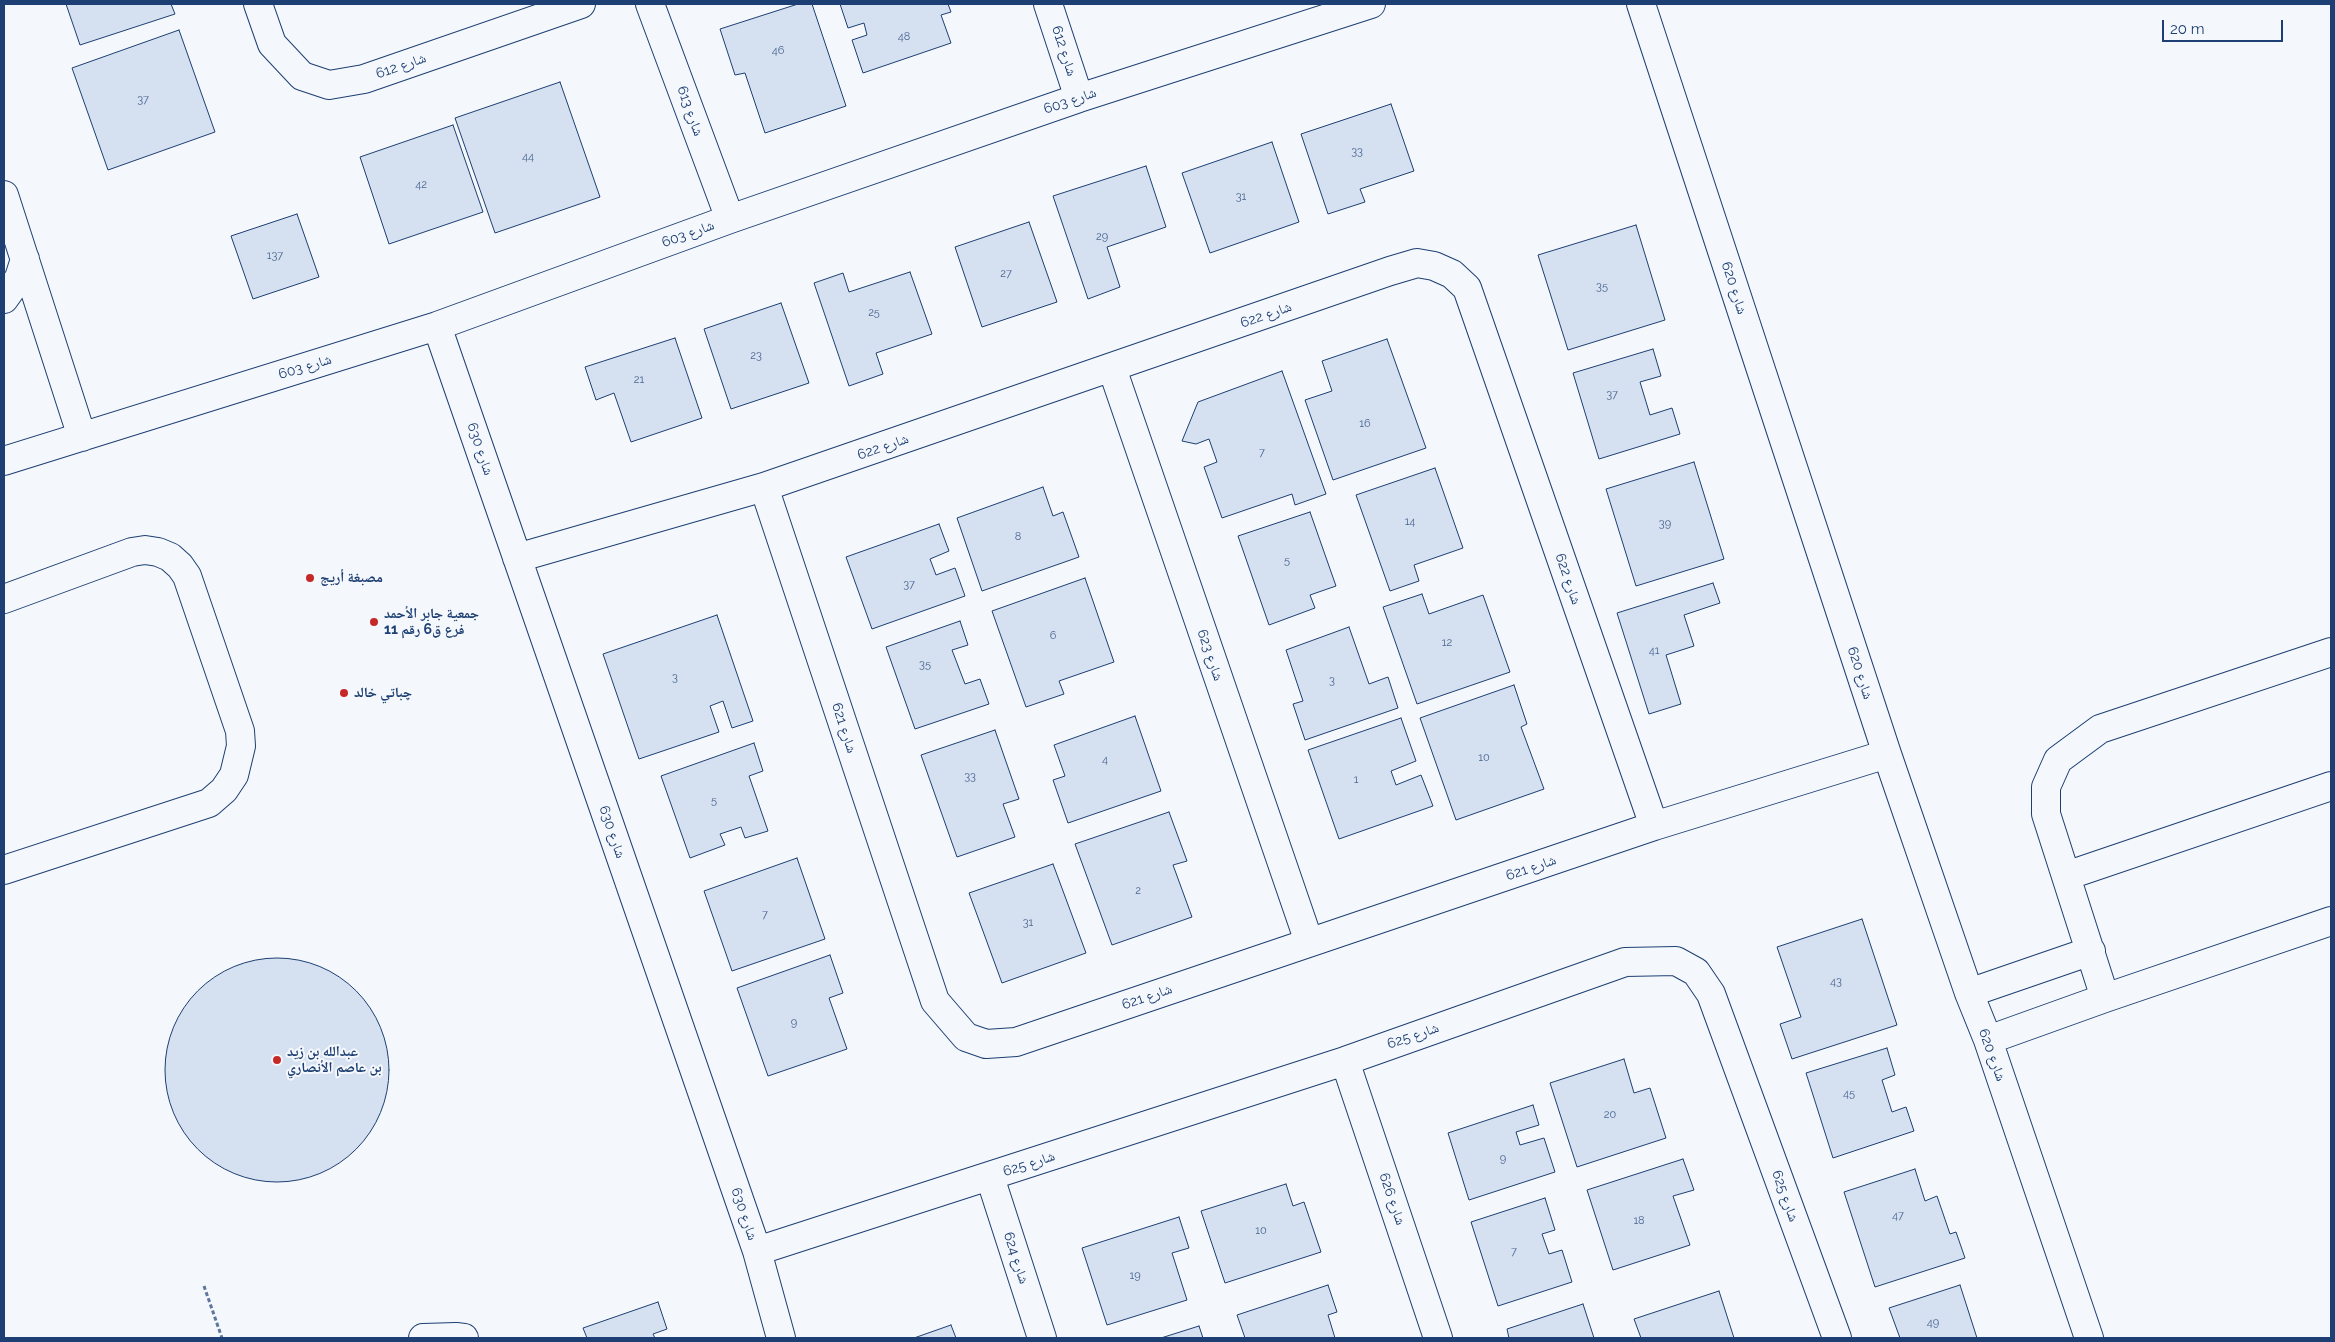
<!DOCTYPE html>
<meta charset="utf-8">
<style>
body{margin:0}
#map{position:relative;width:2335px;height:1342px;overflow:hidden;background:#f4f7fb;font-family:Raleway,sans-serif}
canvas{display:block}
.frame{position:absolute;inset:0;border:5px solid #1d3f73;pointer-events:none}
.scale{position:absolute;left:2162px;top:20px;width:121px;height:22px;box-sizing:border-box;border:2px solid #1d3f73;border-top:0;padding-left:6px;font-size:15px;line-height:18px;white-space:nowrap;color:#1d3f73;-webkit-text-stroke:4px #f4f7fb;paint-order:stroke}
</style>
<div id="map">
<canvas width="2335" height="1342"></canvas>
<div class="frame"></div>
<div class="scale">20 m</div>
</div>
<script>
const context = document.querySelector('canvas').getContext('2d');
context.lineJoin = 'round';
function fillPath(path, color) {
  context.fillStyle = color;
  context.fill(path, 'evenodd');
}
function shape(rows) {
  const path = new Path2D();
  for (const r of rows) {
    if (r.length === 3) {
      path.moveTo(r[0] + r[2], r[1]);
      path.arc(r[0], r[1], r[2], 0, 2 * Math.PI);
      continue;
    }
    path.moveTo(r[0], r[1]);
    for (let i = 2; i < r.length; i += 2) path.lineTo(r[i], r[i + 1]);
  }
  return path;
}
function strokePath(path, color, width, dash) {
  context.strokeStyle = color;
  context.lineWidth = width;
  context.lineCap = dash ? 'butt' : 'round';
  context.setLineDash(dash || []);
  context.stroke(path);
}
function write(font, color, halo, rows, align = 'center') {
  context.font = font + ' Raleway,"Noto Naskh Arabic",sans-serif';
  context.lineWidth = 4;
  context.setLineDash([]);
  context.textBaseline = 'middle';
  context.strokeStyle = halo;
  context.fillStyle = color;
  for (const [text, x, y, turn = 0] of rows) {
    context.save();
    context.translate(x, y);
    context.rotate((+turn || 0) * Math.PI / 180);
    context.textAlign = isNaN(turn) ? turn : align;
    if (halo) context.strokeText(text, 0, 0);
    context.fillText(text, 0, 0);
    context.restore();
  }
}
const building = shape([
 [66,4,171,4,175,14,80,45,66,4],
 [798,4,812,4,846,106,765,133,745,73,735,75,720,29,798,4],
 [840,4,948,4,951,12,941,15,951,43,863,73,852,40,867,35,864,23,848,28,840,4],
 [179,30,215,132,108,170,72,68,179,30],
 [560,82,600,197,495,233,455,118,560,82],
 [1391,104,1414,171,1360,189,1365,202,1328,214,1301,134,1391,104],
 [453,125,483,212,389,244,360,157,453,125],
 [1272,142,1299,222,1210,253,1182,173,1272,142],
 [1146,166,1166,227,1107,247,1120,287,1088,299,1053,196,1146,166],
 [297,214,319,277,253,299,231,236,297,214],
 [1029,222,1057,302,982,327,955,247,1029,222],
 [1636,225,1665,320,1568,350,1538,255,1636,225],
 [910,272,932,334,876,353,883,374,849,386,814,283,843,273,849,292,910,272],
 [781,303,809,383,731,409,704,329,781,303],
 [675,338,702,418,631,442,614,393,596,400,585,367,675,338],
 [1387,339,1426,448,1333,480,1305,400,1332,391,1322,361,1387,339],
 [1653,349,1661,376,1640,382,1650,415,1672,408,1680,434,1599,459,1573,373,1653,349],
 [1282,371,1326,494,1295,505,1292,494,1222,518,1204,467,1217,462,1209,439,1196,444,1182,441,1198,402,1282,371],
 [1694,462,1724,559,1636,586,1606,489,1694,462],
 [1435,468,1463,548,1414,565,1419,581,1390,591,1356,495,1435,468],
 [1043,487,1053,516,1063,512,1079,557,982,591,957,518,1043,487],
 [1310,512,1336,586,1310,595,1315,608,1269,625,1238,536,1310,512],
 [939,524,949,551,930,559,936,575,955,568,965,596,872,629,846,557,939,524],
 [1085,578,1114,662,1059,681,1064,694,1026,707,992,611,1085,578],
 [1713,583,1720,603,1684,615,1694,646,1666,655,1681,704,1649,714,1617,613,1713,583],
 [1422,594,1429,614,1483,595,1510,672,1417,704,1383,607,1422,594],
 [717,615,753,721,732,728,723,701,710,706,719,732,639,759,603,654,717,615],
 [960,621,968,645,952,650,965,684,980,679,989,704,915,729,886,647,960,621],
 [1349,627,1369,684,1388,677,1398,708,1305,740,1293,704,1303,701,1286,650,1349,627],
 [1514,685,1527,724,1521,727,1544,789,1456,820,1420,718,1514,685],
 [1135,716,1161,791,1068,823,1053,780,1065,776,1054,745,1135,716],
 [1401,718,1416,761,1391,771,1396,785,1421,775,1433,806,1339,839,1308,750,1401,718],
 [995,730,1019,799,1003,804,1015,837,957,857,921,755,995,730],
 [754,743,763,771,749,776,768,831,745,838,741,827,720,834,725,845,690,858,661,776,754,743],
 [1169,812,1187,861,1173,865,1192,917,1112,945,1075,844,1169,812],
 [797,858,825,939,732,971,704,891,797,858],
 [1053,864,1086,953,1002,983,969,893,1053,864],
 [1862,919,1897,1025,1792,1059,1780,1024,1801,1017,1777,947,1862,919],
 [830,955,843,993,829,998,847,1049,768,1076,737,988,830,955],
 [277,1070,112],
 [1887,1048,1895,1075,1882,1080,1892,1112,1906,1107,1914,1131,1833,1158,1806,1073,1887,1048],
 [1624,1059,1634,1093,1650,1088,1666,1138,1577,1167,1550,1083,1624,1059],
 [1533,1105,1539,1125,1516,1132,1520,1145,1544,1138,1555,1172,1469,1200,1448,1133,1533,1105],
 [1683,1159,1694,1190,1673,1196,1690,1245,1613,1270,1587,1190,1683,1159],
 [1915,1169,1925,1201,1937,1196,1950,1234,1956,1232,1965,1258,1875,1287,1844,1192,1915,1169],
 [1286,1184,1293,1206,1304,1202,1321,1252,1225,1283,1201,1211,1286,1184],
 [1545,1198,1555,1230,1542,1234,1549,1254,1562,1250,1572,1282,1498,1306,1471,1222,1545,1198],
 [1179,1217,1189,1248,1172,1253,1187,1300,1107,1325,1082,1248,1179,1217],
 [1328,1285,1337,1312,1328,1315,1335,1338,1245,1338,1237,1315,1328,1285],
 [1960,1285,1977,1338,1900,1338,1889,1308,1960,1285],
 [1719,1291,1734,1338,1641,1338,1634,1319,1719,1291],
 [658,1302,667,1329,653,1334,655,1338,587,1338,583,1328,658,1302],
 [1583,1304,1594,1338,1509,1338,1507,1329,1583,1304],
 [951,1325,956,1338,914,1338,951,1325],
 [1199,1326,1203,1338,1161,1338,1199,1326]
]);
fillPath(building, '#d5e0f0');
strokePath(building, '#1d3f73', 1);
const minor = shape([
 [258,4,272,44,302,76,329,85,364,79,581,4],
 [650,4,730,219],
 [1048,4,1079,98],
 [1641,4,1887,754,1969,993,1988,1040,2089,1338],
 [4,195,82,437],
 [4,299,19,278,25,259],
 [437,326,757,1251,781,1338],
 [1112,368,1309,942],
 [4,461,437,326,730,219,1079,98,1371,4],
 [764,487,935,1001,966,1037,986,1044,1016,1042,1654,826,1887,754],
 [517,558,764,487,1390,271,1417,263,1434,266,1452,274,1467,288,1654,826],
 [4,599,132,552,145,550,158,552,170,557,180,566,187,576,240,731,241,746,234,775,224,790,209,803,4,870],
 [2066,876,2331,786],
 [1969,993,2091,951],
 [2105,998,2046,814,2046,787,2058,760,2100,729,2331,652],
 [1988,1040,2105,998,2331,921],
 [1345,1061,1438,1338],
 [990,1177,1042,1338],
 [757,1251,1345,1061,1625,962,1676,961,1696,972,1711,994,1837,1338],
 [423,1338,456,1337,464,1338]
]);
strokePath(minor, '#1d3f73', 30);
strokePath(shape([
 [204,1286,222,1338]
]), '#5e769c', 3, [4, 2.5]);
strokePath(minor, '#f4f7fb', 28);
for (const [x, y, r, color] of [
 [310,578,5,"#c62828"],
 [374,622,5,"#c62828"],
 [344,693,5,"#c62828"],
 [277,1060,5,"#c62828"]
]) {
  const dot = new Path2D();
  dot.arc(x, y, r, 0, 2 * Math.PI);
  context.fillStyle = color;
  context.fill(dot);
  strokePath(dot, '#f4f7fb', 2);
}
write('11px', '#4b6792', null, [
 ["48",904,37],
 ["46",778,51],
 ["37",143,100],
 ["33",1357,152],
 ["44",528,157],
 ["42",421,185],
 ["31",1241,197],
 ["29",1102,237],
 ["137",275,256],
 ["27",1006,274],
 ["35",1602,287],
 ["25",874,313],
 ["23",756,356],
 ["21",639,380],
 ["37",1612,395],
 ["16",1365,424],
 ["7",1262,453],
 ["14",1410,522],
 ["39",1665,524],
 ["8",1018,537],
 ["5",1287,561],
 ["37",909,585],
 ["6",1053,636],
 ["12",1447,643],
 ["41",1654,651],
 ["35",925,665],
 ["3",675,678],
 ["3",1332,681],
 ["10",1484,758],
 ["4",1105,760],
 ["33",970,777],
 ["1",1356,780],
 ["5",714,801],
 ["2",1138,891],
 ["7",765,915],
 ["31",1028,923],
 ["43",1836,982],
 ["9",794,1023],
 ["45",1849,1094],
 ["20",1610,1115],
 ["9",1503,1159],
 ["47",1898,1216],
 ["18",1639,1221],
 ["10",1261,1231],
 ["7",1514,1252],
 ["19",1135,1276],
 ["49",1933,1323]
]);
write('14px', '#1d3f73', '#f4f7fb', [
 ["شارع 612",1064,51,72],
 ["شارع 612",401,66,-19],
 ["شارع 603",1070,101,-19],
 ["شارع 613",690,111,70],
 ["شارع 603",688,234,-20],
 ["شارع 620",1734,288,72],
 ["شارع 622",1266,315,-19],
 ["شارع 603",305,367,-17],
 ["شارع 622",883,447,-19],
 ["شارع 630",480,449,71],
 ["شارع 622",1568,579,71],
 ["شارع 623",1210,655,71],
 ["شارع 620",1860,673,72],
 ["شارع 621",844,728,72],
 ["شارع 630",612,832,71],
 ["شارع 621",1531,868,-19],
 ["شارع 621",1147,997,-19],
 ["شارع 625",1413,1036,-19],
 ["شارع 620",1992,1055,70],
 ["شارع 625",1029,1164,-18],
 ["شارع 625",1785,1196,70],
 ["شارع 626",1392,1199,71],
 ["شارع 630",744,1214,71],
 ["شارع 624",1016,1258,72]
]);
write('bold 14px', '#1d3f73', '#f4f7fb', [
 ["مصبغة أريج",320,578],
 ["جمعية جابر الأحمد",384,614],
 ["فرع ق6 رقم 11",384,630],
 ["چباتي خالد",354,693],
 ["عبدالله بن زيد",287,1052],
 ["بن عاصم الأنصاري",287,1068]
], 'left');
</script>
